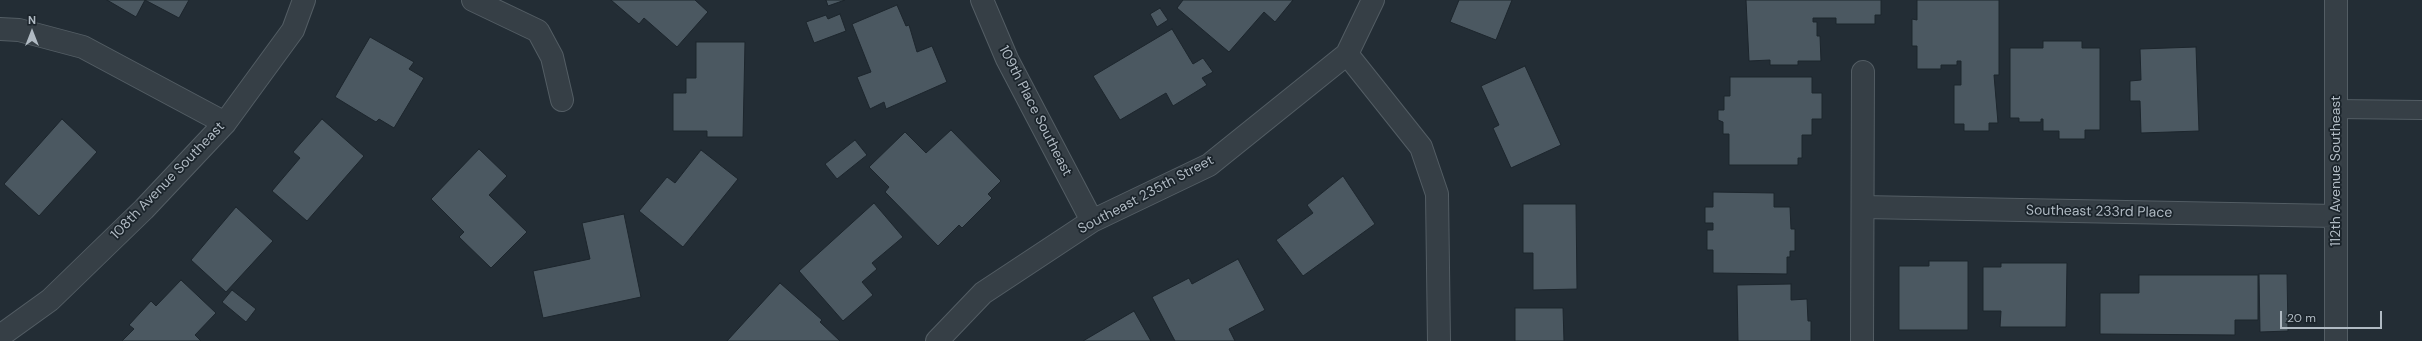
<!DOCTYPE html>
<style>
body{margin:0}
#map{position:relative;width:2422px;height:341px;overflow:hidden;background:#232d35;font-family:"DM Sans",sans-serif}
canvas{display:block}
.north{position:absolute;left:12px;top:12px;width:40px;height:40px;-webkit-text-stroke:3px #1b242b;paint-order:stroke;rotate:0deg;font-size:11px;font-weight:700;line-height:16px;text-align:center;color:#b0bac3}
.north::after{content:'';display:block;margin:auto;width:14px;height:18px;background:#b0bac3;clip-path:polygon(50% 0,100% 100%,50% 72%,0 100%)}
.scale{position:absolute;left:2280px;top:311px;width:102px;height:18px;box-sizing:border-box;border:2px solid #b0bac3;border-top:0;padding-left:5px;font-size:12px;line-height:14px;white-space:nowrap;color:#b0bac3;-webkit-text-stroke:3px #1b242b;paint-order:stroke}
</style>
<div id="map">
<canvas width="2422" height="341"></canvas>
<div class="north">N</div>
<div class="scale">20 m</div>
</div>
<script>
const context = document.querySelector('canvas').getContext('2d');
context.lineJoin = 'round';
function fillPath(path, color) {
  context.fillStyle = color;
  context.fill(path, 'evenodd');
}
function shape(rows) {
  const path = new Path2D();
  for (const r of rows) {
    path.moveTo(r[0], r[1]);
    for (let i = 2; i < r.length; i += 2) path.lineTo(r[i], r[i + 1]);
  }
  return path;
}
function strokePath(path, color, width, dash) {
  context.strokeStyle = color;
  context.lineWidth = width;
  context.lineCap = dash ? 'butt' : 'round';
  context.setLineDash(dash || []);
  context.stroke(path);
}
function write(font, color, halo, rows, align = 'center') {
  context.font = font + ' "DM Sans",sans-serif';
  context.lineWidth = 3.5;
  context.setLineDash([]);
  context.textBaseline = 'middle';
  context.strokeStyle = halo;
  context.fillStyle = color;
  for (const [text, x, y, turn = 0] of rows) {
    context.save();
    context.translate(x, y);
    context.rotate((+turn || 0) * Math.PI / 180);
    context.textAlign = isNaN(turn) ? turn : align;
    if (halo) context.strokeText(text, 0, 0);
    context.fillText(text, 0, 0);
    context.restore();
  }
}
const building = shape([
 [107,0,189,0,179,18,145,0,136,17,107,0],
 [611,0,695,0,708,12,677,47,644,18,639,24,611,0],
 [826,0,845,0,828,6,826,0],
 [1183,0,1293,0,1275,22,1264,12,1229,52,1177,8,1183,0],
 [1459,0,1512,0,1496,40,1450,22,1459,0],
 [1746,0,1881,0,1881,15,1875,15,1875,24,1836,24,1836,18,1813,18,1813,22,1817,22,1817,36,1820,36,1821,61,1798,61,1798,65,1770,65,1770,60,1749,61,1746,0],
 [1917,0,1999,0,1999,75,1994,75,1998,123,1989,123,1989,131,1964,131,1964,124,1954,124,1954,85,1961,85,1961,61,1957,61,1957,65,1941,65,1941,69,1917,69,1917,46,1912,46,1912,19,1917,20,1917,0],
 [897,5,906,26,909,25,917,52,932,46,947,82,886,109,884,102,870,109,857,77,871,72,852,24,897,5],
 [1160,8,1168,20,1157,27,1150,14,1160,8],
 [840,14,846,31,814,43,806,22,826,15,828,19,840,14],
 [1172,29,1193,64,1203,58,1213,72,1202,78,1207,85,1173,106,1166,93,1120,120,1093,76,1172,29],
 [370,37,414,62,409,69,424,78,394,128,379,119,376,122,335,97,370,37],
 [2043,41,2082,41,2082,48,2100,48,2100,130,2085,130,2085,139,2059,139,2059,131,2043,131,2043,119,2041,119,2041,122,2019,122,2019,118,2010,118,2010,48,2043,48,2043,41],
 [696,42,745,42,743,137,707,137,707,131,673,131,673,93,686,93,686,78,696,78,696,42],
 [2196,47,2199,131,2141,133,2140,101,2130,101,2130,81,2141,80,2140,49,2196,47],
 [1525,66,1561,145,1511,168,1493,128,1499,125,1481,86,1525,66],
 [1730,77,1812,77,1812,93,1822,93,1822,119,1812,119,1812,135,1802,135,1802,158,1798,158,1798,165,1729,165,1729,134,1723,134,1723,122,1718,120,1718,110,1724,110,1724,96,1730,96,1730,77],
 [62,119,97,152,39,216,4,184,62,119],
 [322,119,364,156,307,221,272,191,300,158,293,152,322,119],
 [951,130,1001,181,988,194,992,198,962,228,959,225,938,246,885,192,889,187,869,167,905,132,926,153,951,130],
 [855,140,867,155,837,179,825,164,855,140],
 [479,149,507,176,489,195,527,232,491,268,459,237,464,232,431,199,479,149],
 [701,150,738,179,683,247,639,211,667,177,675,183,701,150],
 [1343,176,1375,224,1303,276,1276,240,1313,213,1307,205,1343,176],
 [1713,192,1774,193,1774,207,1790,207,1791,229,1795,229,1795,251,1790,251,1790,257,1787,257,1787,274,1713,273,1713,250,1707,250,1707,230,1713,230,1713,223,1705,223,1705,207,1713,207,1713,192],
 [874,203,903,237,872,263,877,269,862,282,873,295,843,321,799,271,874,203],
 [1523,204,1576,204,1577,289,1533,290,1533,253,1523,253,1523,204],
 [236,207,273,241,226,292,191,260,236,207],
 [624,214,641,297,543,318,533,271,590,259,582,223,624,214],
 [1238,259,1265,310,1229,329,1235,341,1175,341,1152,297,1189,278,1192,284,1238,259],
 [1929,261,1968,261,1968,330,1899,330,1899,266,1929,266,1929,261],
 [2001,263,2067,263,2066,327,2000,327,2001,311,1983,311,1983,267,2001,267,2001,263],
 [2259,274,2287,274,2288,331,2260,332,2259,274],
 [2139,275,2258,275,2258,320,2235,320,2235,335,2100,334,2100,293,2139,293,2139,275],
 [181,280,216,313,195,335,201,341,122,341,134,329,129,325,151,301,156,306,181,280],
 [780,283,822,320,820,322,840,341,727,341,780,283],
 [1791,284,1791,300,1807,299,1808,321,1811,321,1811,341,1738,341,1737,285,1791,284],
 [232,290,256,309,246,322,222,302,232,290],
 [1515,308,1563,308,1564,341,1515,341,1515,308],
 [1134,311,1151,341,1083,341,1134,311]
]);
fillPath(building, '#4b5861');
strokePath(building, '#1d262d', 1);
const lane = shape([
 [2336,109,2422,110]
]);
const street = shape([
 [473,0,538,31,552,57,562,100],
 [982,0,1007,59,1092,221],
 [2336,0,2336,341],
 [0,29,19,30,83,47,225,123],
 [1347,54,1421,147,1437,194,1439,341],
 [1863,207,2336,216],
 [0,336,50,300,144,209,225,123,293,30,304,0],
 [937,341,983,293,1092,221,1209,165,1347,54,1373,0],
 [1862,341,1863,72]
]);
strokePath(lane, '#535d64', 20);
strokePath(street, '#535d64', 24);
strokePath(lane, '#363f46', 18);
strokePath(street, '#363f46', 22);
write('14px', '#b0bac3', '#1b242b', [
 ["109th Place Southeast",1035,111,63],
 ["112th Avenue Southeast",2336,171,-90],
 ["108th Avenue Southeast",168,181,-46],
 ["Southeast 235th Street",1146,195,-28],
 ["Southeast 233rd Place",2099,212,1]
]);
</script>
